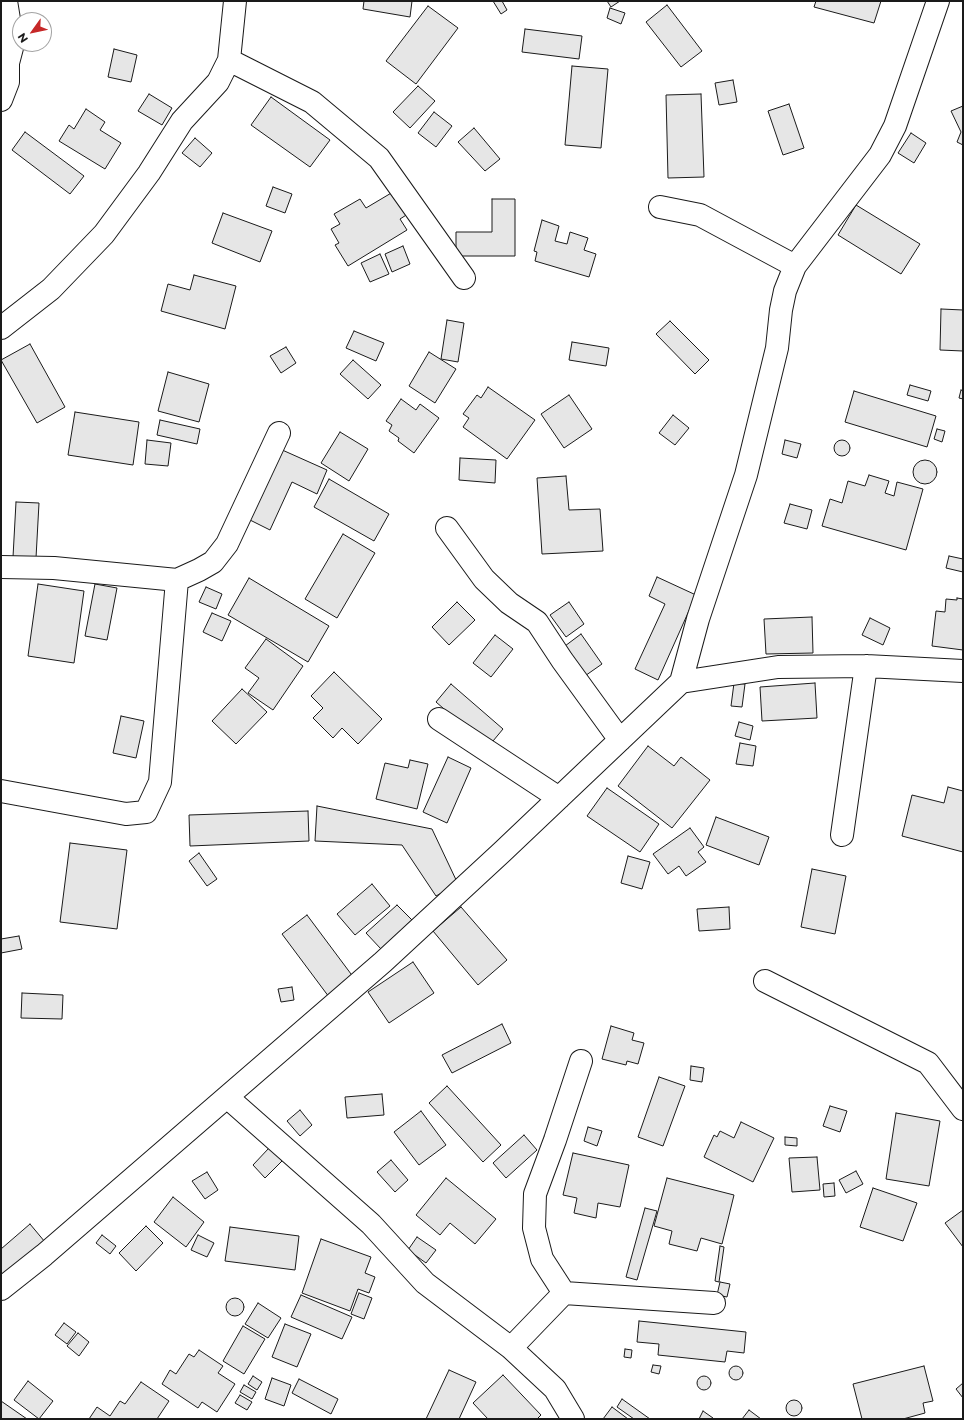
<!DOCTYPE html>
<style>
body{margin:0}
#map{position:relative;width:964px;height:1420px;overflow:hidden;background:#fff;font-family:Montserrat,sans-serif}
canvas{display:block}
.frame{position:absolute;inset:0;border:2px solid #1a1a1a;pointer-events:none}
.north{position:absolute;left:12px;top:12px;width:40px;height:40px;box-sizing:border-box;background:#fff;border:1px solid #a3a3a3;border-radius:50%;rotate:237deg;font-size:11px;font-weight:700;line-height:16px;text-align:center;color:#1a1a1a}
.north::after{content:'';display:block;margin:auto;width:14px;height:18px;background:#c62828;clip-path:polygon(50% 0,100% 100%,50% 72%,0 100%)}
</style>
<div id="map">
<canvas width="964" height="1420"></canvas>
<div class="frame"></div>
<div class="north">N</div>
</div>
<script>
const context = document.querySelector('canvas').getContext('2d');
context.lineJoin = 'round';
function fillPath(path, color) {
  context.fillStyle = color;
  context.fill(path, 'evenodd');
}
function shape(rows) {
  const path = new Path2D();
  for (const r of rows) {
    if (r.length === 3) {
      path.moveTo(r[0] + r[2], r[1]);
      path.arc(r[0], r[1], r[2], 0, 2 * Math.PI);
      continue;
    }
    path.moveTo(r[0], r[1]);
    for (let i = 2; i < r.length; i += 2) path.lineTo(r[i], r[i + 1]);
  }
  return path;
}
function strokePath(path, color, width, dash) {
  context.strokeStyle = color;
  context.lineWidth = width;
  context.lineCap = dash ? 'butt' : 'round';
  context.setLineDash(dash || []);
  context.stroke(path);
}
const building = shape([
 [364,1,412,1,410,17,363,9,364,1],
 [493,1,502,1,507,10,501,14,493,1],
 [607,1,620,1,611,7,607,1],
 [816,1,881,1,874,23,814,7,816,1],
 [667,5,702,51,681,67,646,22,667,5],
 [428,6,458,28,416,84,386,61,428,6],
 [610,8,625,13,621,24,607,18,610,8],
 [525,29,582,36,579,59,522,52,525,29],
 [114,49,137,55,131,82,108,77,114,49],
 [572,66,608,69,601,148,565,145,572,66],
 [733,80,737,102,719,105,715,83,733,80],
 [418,86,435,101,410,128,393,112,418,86],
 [149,94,172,108,162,125,138,111,149,94],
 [701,94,704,177,668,178,666,95,701,94],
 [271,97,330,140,310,167,251,125,271,97],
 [789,104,804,148,783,155,768,111,789,104],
 [963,106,963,145,957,142,961,132,951,111,963,106],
 [86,109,105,122,100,130,121,143,105,169,59,141,69,125,74,129,86,109],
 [434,112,452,126,436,147,418,133,434,112],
 [474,128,500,159,485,171,458,142,474,128],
 [25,132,84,176,70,194,12,150,25,132],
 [911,133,926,143,914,163,898,153,911,133],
 [195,138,212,153,200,167,182,153,195,138],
 [273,187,292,194,285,213,266,206,273,187],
 [398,189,411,212,400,219,407,230,348,266,335,245,339,243,331,229,340,224,334,214,360,199,366,208,398,189],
 [492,199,515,199,515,256,456,256,456,232,492,232,492,199],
 [856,205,920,244,901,274,838,235,856,205],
 [223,213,272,231,260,262,212,243,223,213],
 [542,220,559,226,555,241,567,244,570,232,588,238,584,250,596,254,589,277,535,261,537,252,534,251,542,220],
 [403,246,410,264,392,272,385,254,403,246],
 [380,254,389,274,370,282,361,263,380,254],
 [194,275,236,286,225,329,161,311,168,284,190,290,194,275],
 [941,309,963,310,963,351,940,350,941,309],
 [447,320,464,323,458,362,441,359,447,320],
 [670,321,709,360,695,374,656,334,670,321],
 [354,331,384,343,376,361,346,348,354,331],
 [572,342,609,348,606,366,569,360,572,342],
 [30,344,65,407,37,423,1,360,30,344],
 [286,347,296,363,281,373,270,356,286,347],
 [429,352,456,369,435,403,409,386,429,352],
 [353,360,381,385,368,399,340,374,353,360],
 [168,372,209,384,199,422,158,411,168,372],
 [910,385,931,391,928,401,907,395,910,385],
 [488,387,535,420,507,459,463,427,469,418,463,414,477,395,481,398,488,387],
 [961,390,963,391,963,399,959,398,961,390],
 [854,391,936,416,927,447,845,422,854,391],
 [569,395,592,429,564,448,541,414,569,395],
 [401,399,416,410,420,404,439,418,414,453,398,441,399,438,389,431,392,425,386,421,401,399],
 [75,412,139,422,133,465,68,455,75,412],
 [673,415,689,428,675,445,659,433,673,415],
 [160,420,200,429,197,444,157,435,160,420],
 [937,429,945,431,942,442,934,439,937,429],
 [340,432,368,449,349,481,321,463,340,432],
 [842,448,8],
 [147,440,171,443,168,466,145,464,147,440],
 [785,440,801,444,797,458,782,454,785,440],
 [280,449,327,470,317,494,292,482,270,530,248,519,280,449],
 [460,458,496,460,495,483,459,480,460,458],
 [925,472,12],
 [869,475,889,481,885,493,894,496,897,482,923,489,906,550,822,526,830,499,842,503,848,481,865,486,869,475],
 [566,476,569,510,600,509,603,551,542,554,537,478,566,476],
 [329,479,389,514,374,541,314,507,329,479],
 [16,502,39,503,36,558,13,557,16,502],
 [790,504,812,510,807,529,784,523,790,504],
 [343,534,375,553,337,618,305,599,343,534],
 [949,556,963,559,963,572,946,568,949,556],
 [657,577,696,595,658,680,635,669,665,604,649,596,657,577],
 [249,578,329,626,308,662,228,615,249,578],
 [38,584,84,591,74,663,28,656,38,584],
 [95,584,117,588,107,640,85,636,95,584],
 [206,587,222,594,216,609,199,602,206,587],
 [957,598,963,599,963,650,932,646,936,611,945,612,946,599,957,600,957,598],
 [457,602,475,620,449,645,432,627,457,602],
 [569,602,584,624,566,637,550,615,569,602],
 [212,613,231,621,222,641,203,632,212,613],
 [812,617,813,653,766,654,764,619,812,617],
 [870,618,890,628,883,645,862,635,870,618],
 [581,634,602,664,582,678,561,649,581,634],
 [495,635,513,649,491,677,473,663,495,635],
 [266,639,303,666,273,710,248,693,259,678,245,668,266,639],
 [334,672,382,719,358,744,342,728,333,738,313,718,323,708,311,696,334,672],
 [734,683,745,684,742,707,731,706,734,683],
 [815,683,817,718,762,721,760,687,815,683],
 [451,684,503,729,488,747,436,702,451,684],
 [242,689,267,712,236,744,212,721,242,689],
 [121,716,144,721,136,758,113,753,121,716],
 [739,722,753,726,750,740,735,736,739,722],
 [740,743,756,746,753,766,736,764,740,743],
 [648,746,674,766,681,757,710,780,672,828,618,786,648,746],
 [448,757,471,768,447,823,423,812,448,757],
 [410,760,428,764,417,809,376,799,385,763,408,768,410,760],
 [948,787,963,791,963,852,902,836,912,795,944,803,948,787],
 [607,788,659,824,640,852,587,816,607,788],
 [317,806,432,829,458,884,436,896,402,845,315,841,317,806],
 [308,811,309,841,190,846,189,815,308,811],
 [716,817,769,837,759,865,706,845,716,817],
 [690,828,704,847,698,852,706,862,686,876,679,866,668,874,653,854,690,828],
 [70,843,127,850,117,929,60,922,70,843],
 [199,853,217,879,207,886,189,861,199,853],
 [628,856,650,862,642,889,621,883,628,856],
 [812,869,846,876,835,934,801,927,812,869],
 [372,884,390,906,355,935,337,914,372,884],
 [397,905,412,920,381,949,366,933,397,905],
 [461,907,507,960,478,985,433,931,461,907],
 [729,907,730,929,699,931,697,909,729,907],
 [307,915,357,982,332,1001,282,934,307,915],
 [19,936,22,949,1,953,1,939,19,936],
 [413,962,434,993,389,1023,368,992,413,962],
 [292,987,294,1000,281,1002,278,989,292,987],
 [22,993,63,995,62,1019,21,1018,22,993],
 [502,1024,511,1043,452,1073,442,1055,502,1024],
 [611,1026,634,1033,632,1040,644,1043,638,1064,627,1061,626,1065,602,1059,611,1026],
 [691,1066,704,1068,702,1082,690,1080,691,1066],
 [659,1077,685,1086,663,1146,638,1137,659,1077],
 [447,1086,501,1145,483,1162,429,1103,447,1086],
 [382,1094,384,1115,347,1118,345,1097,382,1094],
 [830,1106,847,1111,840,1132,823,1126,830,1106],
 [300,1110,312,1125,300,1136,287,1121,300,1110],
 [421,1111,446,1145,419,1165,394,1132,421,1111],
 [896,1113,940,1121,929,1186,886,1179,896,1113],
 [741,1122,774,1138,753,1182,704,1157,714,1135,717,1137,720,1131,734,1138,741,1122],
 [588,1127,602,1131,597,1146,584,1141,588,1127],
 [524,1135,537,1150,506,1178,493,1163,524,1135],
 [785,1137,797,1138,797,1146,785,1145,785,1137],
 [269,1148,282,1161,265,1178,253,1165,269,1148],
 [573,1153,629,1165,620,1207,598,1203,596,1218,574,1213,577,1198,563,1195,573,1153],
 [817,1157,820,1190,792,1192,789,1158,817,1157],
 [391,1160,408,1180,395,1192,377,1172,391,1160],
 [856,1171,863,1184,846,1193,839,1180,856,1171],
 [207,1172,218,1190,205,1199,192,1181,207,1172],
 [446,1178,496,1219,475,1244,450,1223,440,1235,416,1215,446,1178],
 [667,1178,734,1195,722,1244,701,1238,697,1251,669,1244,672,1231,654,1226,667,1178],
 [834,1183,835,1196,824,1197,823,1184,834,1183],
 [873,1188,917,1203,903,1241,860,1227,873,1188],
 [173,1197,204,1222,186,1247,154,1222,173,1197],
 [645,1208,657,1211,637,1280,626,1277,645,1208],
 [963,1210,963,1247,945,1223,963,1210],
 [30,1224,45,1242,1,1280,1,1249,30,1224],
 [146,1226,163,1243,136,1271,119,1253,146,1226],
 [230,1227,299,1236,295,1270,225,1261,230,1227],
 [102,1235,116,1246,110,1254,96,1243,102,1235],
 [198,1235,214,1243,207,1257,191,1250,198,1235],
 [417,1237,436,1250,426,1263,408,1250,417,1237],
 [321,1239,371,1257,365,1273,375,1277,369,1293,358,1289,350,1311,302,1293,321,1239],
 [720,1246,724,1247,719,1282,715,1281,720,1246],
 [720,1282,730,1284,727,1297,717,1295,720,1282],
 [359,1293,372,1298,364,1319,351,1314,359,1293],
 [301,1295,352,1317,342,1339,291,1317,301,1295],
 [235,1307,9],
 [258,1303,281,1318,268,1338,245,1324,258,1303],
 [639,1321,746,1332,744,1353,727,1351,725,1362,658,1355,659,1344,637,1342,639,1321],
 [64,1323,76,1332,67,1344,55,1335,64,1323],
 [285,1324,311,1334,297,1367,272,1357,285,1324],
 [243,1326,265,1339,244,1374,223,1361,243,1326],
 [78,1333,89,1342,79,1356,67,1346,78,1333],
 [625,1349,632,1350,631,1358,624,1357,625,1349],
 [199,1350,223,1366,218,1373,235,1384,217,1412,202,1402,198,1408,162,1384,170,1370,176,1374,189,1354,194,1357,199,1350],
 [653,1365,661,1366,659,1374,651,1372,653,1365],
 [736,1373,7],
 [924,1366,933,1401,923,1403,925,1413,903,1419,862,1419,853,1384,924,1366],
 [449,1370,476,1382,459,1419,426,1419,449,1370],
 [503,1375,541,1415,537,1419,488,1419,473,1403,503,1375],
 [704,1383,7],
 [253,1376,262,1382,257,1390,248,1384,253,1376],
 [272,1378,291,1385,284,1406,265,1399,272,1378],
 [299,1379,338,1399,331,1414,292,1393,299,1379],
 [28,1381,53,1401,39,1419,14,1400,28,1381],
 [141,1382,169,1401,157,1419,89,1419,97,1407,110,1416,120,1401,125,1404,141,1382],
 [963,1383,963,1398,956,1389,963,1383],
 [244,1385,256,1392,252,1399,240,1392,244,1385],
 [240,1395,252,1402,247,1410,235,1403,240,1395],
 [622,1399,650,1419,634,1419,617,1407,622,1399],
 [794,1408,8],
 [1,1401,27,1419,1,1419,1,1401],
 [612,1407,628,1419,603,1419,612,1407],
 [749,1410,761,1419,742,1419,749,1410],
 [703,1411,713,1418,713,1419,699,1419,703,1411]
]);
fillPath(building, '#e6e6e6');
strokePath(building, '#1a1a1a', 1);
const minor = shape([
 [229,60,312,102,379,158,464,278],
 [1,100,8,82,8,63,13,44,6,1],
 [660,207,700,215,795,266],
 [1,328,51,289,104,234,149,173,182,121,218,82,229,60,235,1],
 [447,528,484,579,509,603,537,622,562,660,620,740],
 [1,567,54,568,177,580,199,570,213,562,227,544,279,433],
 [681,682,778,667,866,666,963,671],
 [439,719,559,798],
 [1,791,126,814,146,812,160,782,177,580],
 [842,835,866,666],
 [765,981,928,1063,963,1109],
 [227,1097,371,1224,425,1283,511,1348,555,1389,573,1419],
 [1,1289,44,1255,383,962,502,852,681,682,698,619,746,475,777,348,781,310,785,291,795,266,880,155,895,126,938,1],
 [564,1293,714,1303],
 [511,1348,564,1293,542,1259,534,1228,535,1194,555,1140,581,1061]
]);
strokePath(minor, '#1a1a1a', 24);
strokePath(minor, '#fff', 22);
</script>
